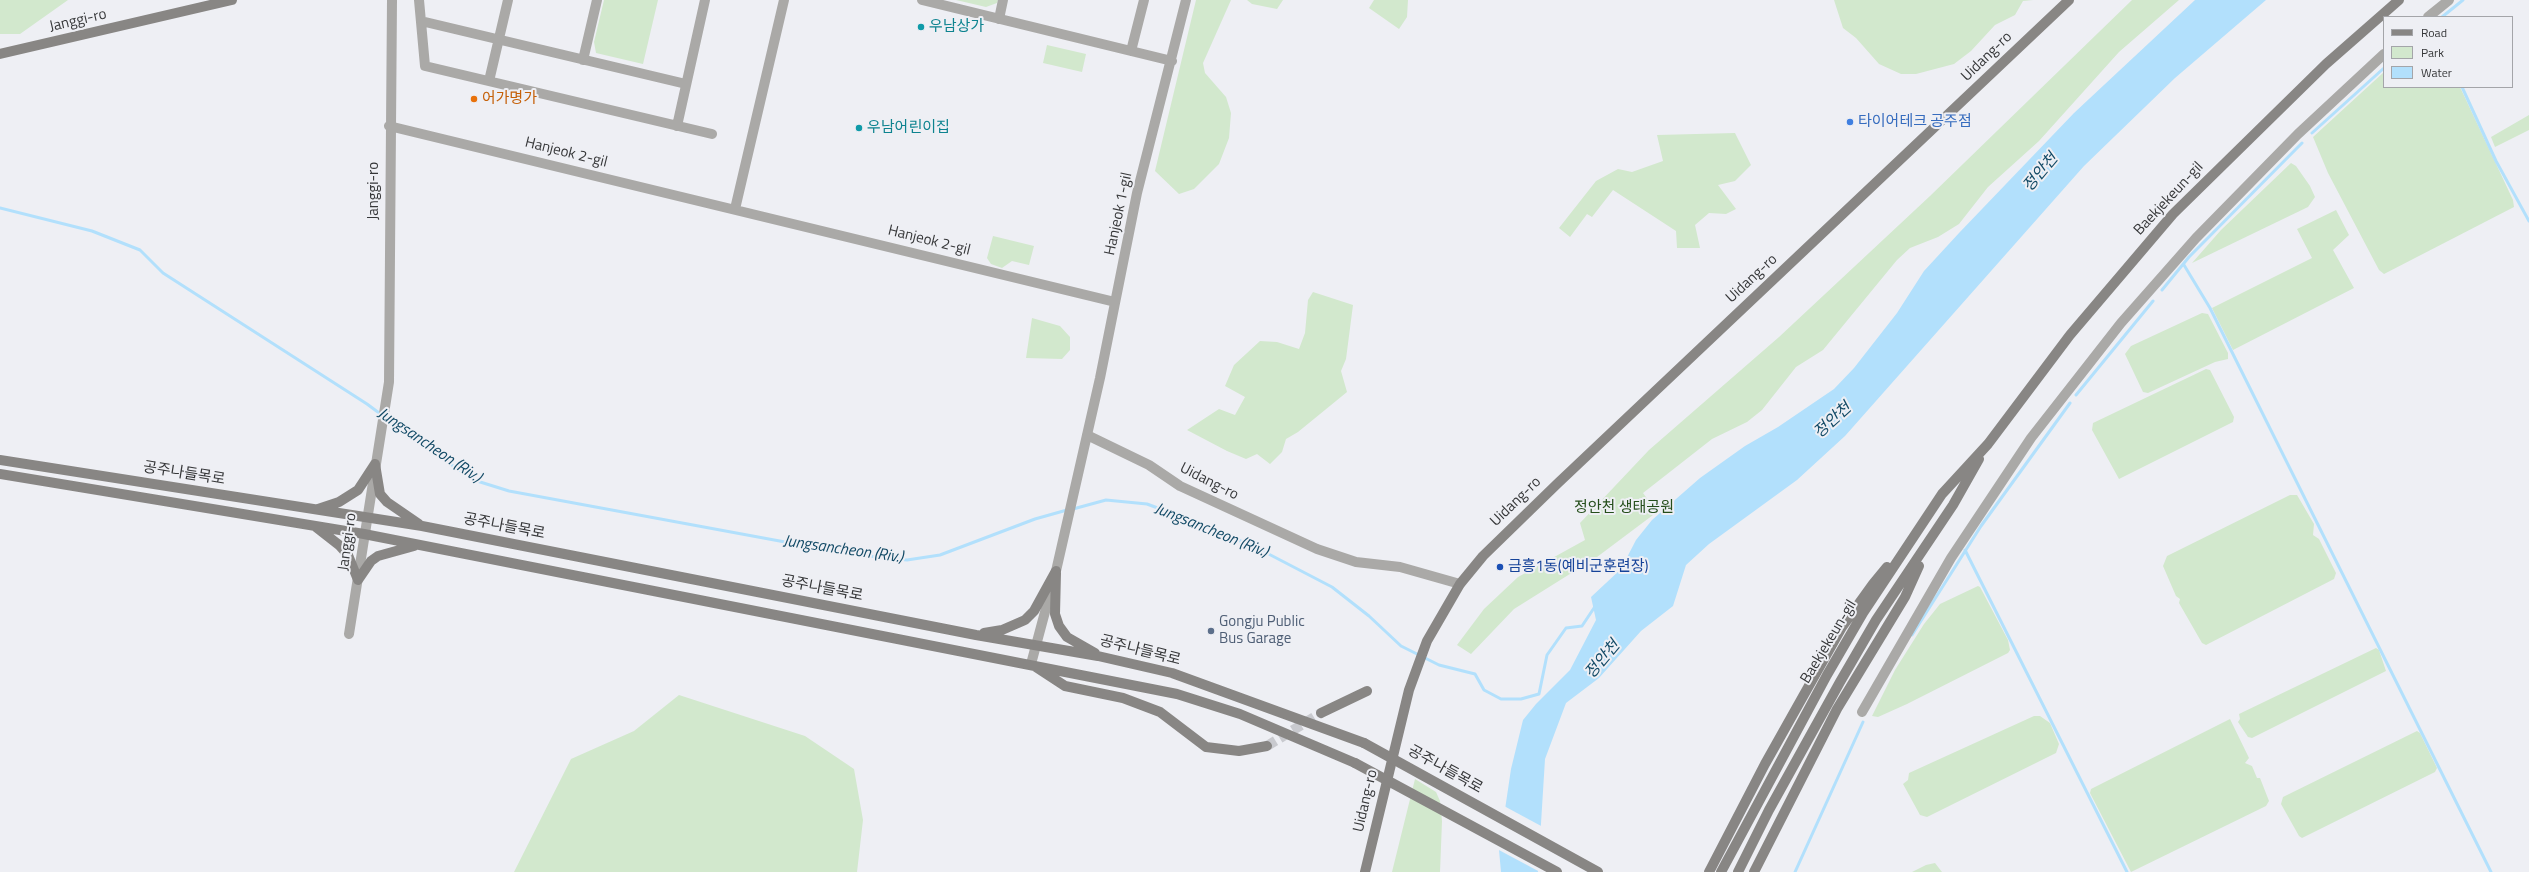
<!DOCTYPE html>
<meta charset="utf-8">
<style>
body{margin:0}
#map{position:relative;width:2529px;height:872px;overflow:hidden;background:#eeeff4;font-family:"Titillium Web",sans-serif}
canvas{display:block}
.legend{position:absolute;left:2383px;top:16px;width:130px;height:72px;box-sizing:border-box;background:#eeeff4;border:1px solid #a4a5a9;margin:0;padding:5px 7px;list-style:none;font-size:12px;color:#363739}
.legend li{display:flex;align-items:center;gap:8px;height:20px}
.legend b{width:20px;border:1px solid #a4a5a9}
</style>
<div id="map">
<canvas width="2529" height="872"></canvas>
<ul class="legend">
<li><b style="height:5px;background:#888684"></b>Road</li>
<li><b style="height:11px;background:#d2e8cd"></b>Park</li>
<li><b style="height:11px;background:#b2e0fc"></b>Water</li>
</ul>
</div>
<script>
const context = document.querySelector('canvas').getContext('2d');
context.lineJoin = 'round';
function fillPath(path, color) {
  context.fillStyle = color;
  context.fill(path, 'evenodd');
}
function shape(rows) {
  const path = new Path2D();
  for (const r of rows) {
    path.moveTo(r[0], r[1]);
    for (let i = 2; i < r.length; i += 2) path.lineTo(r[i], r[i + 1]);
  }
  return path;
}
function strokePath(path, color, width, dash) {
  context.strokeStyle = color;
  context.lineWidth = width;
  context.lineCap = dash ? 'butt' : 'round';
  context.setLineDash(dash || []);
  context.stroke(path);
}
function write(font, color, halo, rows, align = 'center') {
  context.font = font + ' "Titillium Web","Noto Sans KR",sans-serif';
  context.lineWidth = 4;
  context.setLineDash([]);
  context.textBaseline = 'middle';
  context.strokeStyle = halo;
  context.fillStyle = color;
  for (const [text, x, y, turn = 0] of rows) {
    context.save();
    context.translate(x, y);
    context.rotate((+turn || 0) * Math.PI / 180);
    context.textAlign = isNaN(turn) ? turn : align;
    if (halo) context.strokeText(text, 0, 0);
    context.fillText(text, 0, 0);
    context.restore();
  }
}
fillPath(shape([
 [0,0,68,0,20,34,0,34],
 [604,0,658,0,643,64,596,53,594,42],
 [956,0,998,0,997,3,986,7],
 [1196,0,1231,0,1203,63,1205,73,1226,97,1231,113,1229,138,1219,164,1194,189,1179,194,1155,171],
 [1247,0,1283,0,1277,9,1252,4],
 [1374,0,1408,0,1407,17,1399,29,1369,8],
 [1834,0,2033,0,2023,1,2015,15,1995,25,1971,51,1954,64,1916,74,1901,74,1879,64,1856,38,1843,28],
 [2132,0,2179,0,2119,52,2039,141,1988,187,1959,224,1938,237,1910,248,1897,260,1823,350,1796,367,1762,410,1747,422,1712,439,1643,493,1657,512,1597,557,1514,609,1471,654,1457,645,1484,609,1518,577,1585,540,1580,523,1649,450,1779,337,1930,196],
 [1047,45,1086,54,1082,72,1043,63],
 [2384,72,2384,87,2460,87,2513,200,2514,207,2384,274,2379,270,2328,173,2313,137],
 [2529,115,2529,130,2495,147,2491,137],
 [1735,133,1751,165,1735,181,1718,185,1736,209,1726,214,1709,213,1695,225,1700,248,1677,248,1676,231,1613,190,1592,217,1587,214,1570,237,1559,228,1596,181,1618,169,1632,172,1663,161,1657,135],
 [2291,163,2296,166,2310,186,2315,197,2308,207,2192,263,2221,230],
 [2336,210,2349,235,2333,250,2354,288,2233,350,2212,308,2312,258,2297,229],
 [993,236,1034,246,1029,265,1012,261,1002,268,991,264,987,258],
 [1313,292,1353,305,1346,359,1341,371,1347,392,1298,432,1286,439,1282,452,1270,464,1257,454,1246,459,1227,451,1187,430,1219,409,1235,415,1245,397,1225,386,1234,365,1260,341,1277,342,1299,349,1305,333,1308,300],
 [2202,313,2208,314,2228,353,2228,359,2215,362,2148,393,2143,392,2125,354,2131,346],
 [1032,318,1060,326,1070,337,1070,350,1062,359,1026,358],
 [2206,369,2210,370,2234,417,2233,422,2119,479,2092,430,2093,423],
 [2290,495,2297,495,2314,524,2313,535,2319,539,2336,573,2334,579,2206,645,2202,643,2179,603,2180,599,2176,596,2163,566,2167,556],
 [1978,586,1980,587,2008,640,2010,650,2008,653,1907,704,1878,717,1872,716,1895,670,1924,624,1940,604],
 [2376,648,2379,650,2386,671,2252,738,2248,737,2238,722,2240,719,2239,714],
 [679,695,805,736,854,769,863,820,857,872,514,872,571,759,634,731],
 [2034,716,2040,716,2050,723,2059,744,2056,753,1927,817,1920,815,1903,784,1908,780,1909,773],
 [2230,719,2249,758,2245,763,2252,766,2257,778,2260,778,2269,801,2266,806,2131,872,2090,793,2091,789],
 [2417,731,2420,733,2437,768,2435,772,2302,838,2299,836,2281,804,2283,797],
 [1415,779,1436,792,1440,801,1442,821,1440,872,1392,872],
 [1935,863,1942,872,1912,872,1926,865]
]), '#d2e8cd');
fillPath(shape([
 [2195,0,2266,0,2175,78,2084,166,1845,436,1797,480,1709,544,1686,565,1673,606,1641,631,1599,678,1566,703,1545,759,1538,872,1501,872,1499,850,1511,769,1523,720,1536,704,1570,670,1596,620,1591,597,1621,569,1636,540,1652,520,1700,478,1745,446,1778,427,1834,389,1854,368,1897,313,1924,271,1959,233,2074,113]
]), '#b2e0fc');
fillPath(shape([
 [1504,806,1543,827,1540,872,1497,849]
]), '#eeeff4');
strokePath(shape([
 [2442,17,2463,0],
 [2462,87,2496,161,2529,221],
 [2312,133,2384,68],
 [0,208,92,231,140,250,163,273,367,404,433,453,477,481,509,491,850,554,907,560,940,555,1035,519,1067,510],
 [2184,265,2210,308,2491,872],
 [2162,290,2189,257,2302,143],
 [2076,395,2153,301],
 [1073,509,1106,500,1147,504,1203,525,1259,549,1332,587,1369,616,1401,646,1439,665,1475,674,1484,690,1501,699,1521,699,1539,694,1547,655,1566,628,1582,626,1596,605],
 [1965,550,2127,872],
 [1912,635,1981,526,2070,403],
 [1795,872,1863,722]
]), '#b2e0fc', 3);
strokePath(shape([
 [1267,746,1321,713]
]), '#c9cacf', 10, [10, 5]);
strokePath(shape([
 [419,0,425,66,712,134],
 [922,0,1172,61],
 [2428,17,2449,0],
 [999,19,1003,0],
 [421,21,686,84],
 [1131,51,1144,0],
 [583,60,597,0],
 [489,81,508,0],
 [389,126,1115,302],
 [677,126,705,0],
 [735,209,784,0],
 [1087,435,1149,465,1180,486,1317,549,1356,562,1400,567,1460,584],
 [349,634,389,382,392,0],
 [1031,664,1056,571,1100,378,1137,193,1186,0],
 [1862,712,1951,558,2031,438,2121,323,2196,238,2298,134,2384,54]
]), '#aaa9a7', 10);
strokePath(shape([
 [0,54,232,0],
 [0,460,422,526,976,635,1098,656,1172,673,1364,743],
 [375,464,380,494,387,502,419,524],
 [0,474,364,534,1177,694,1240,714,1355,763],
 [318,509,339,502,358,490,375,464],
 [316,527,339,545,348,555,358,580,371,561,378,556,414,546],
 [1056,573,1055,614,1059,626,1067,637,1095,653],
 [984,633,1002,630,1025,620,1034,611,1056,571],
 [1036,667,1065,686,1123,698,1160,712,1206,747,1239,751,1267,746],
 [1321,713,1367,691],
 [1365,872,1409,690,1427,641,1460,584,1483,556,1557,484,2069,0],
 [1709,872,1765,764,1842,627,1873,584,1887,567],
 [1721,872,1827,675,1863,613,1942,494,1988,444,2070,335,2173,214,2326,64,2399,0],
 [1738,872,1769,810,1840,682,1876,620,1953,505,1979,459],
 [1754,872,1837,709,1905,597,1919,566]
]), '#888684', 10);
strokePath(shape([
 [1364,743,1598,872],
 [1355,763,1557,872]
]), '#888684', 10);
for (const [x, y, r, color] of [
 [921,27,4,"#0f9aa8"],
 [474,99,4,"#e8710a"],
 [1850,122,4,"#3f7fe0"],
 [859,128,4,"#0f9aa8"],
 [1500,567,4,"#1a4fb4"],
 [1211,631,4,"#5c6f8a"]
]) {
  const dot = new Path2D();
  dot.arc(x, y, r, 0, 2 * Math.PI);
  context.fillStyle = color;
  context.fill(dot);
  strokePath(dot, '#eeeff4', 1.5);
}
write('15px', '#363739', '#eeeff4', [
 ["Janggi-ro",78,21,-13],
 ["Uidang-ro",1987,57,-44],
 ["Hanjeok 2-gil",566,153,14],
 ["Janggi-ro",374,191,-90],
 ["Baekjekeun-gil",2169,199,-47],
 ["Hanjeok 1-gil",1119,214,-78],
 ["Hanjeok 2-gil",929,241,14],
 ["Uidang-ro",1752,279,-43],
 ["공주나들목로",184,474,9],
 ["Uidang-ro",1209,482,27],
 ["Uidang-ro",1516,502,-44],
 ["공주나들목로",504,527,11],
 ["Janggi-ro",348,542,-82],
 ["공주나들목로",822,589,11],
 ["Baekjekeun-gil",1829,642,-59],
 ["공주나들목로",1140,651,14],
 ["공주나들목로",1445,770,29],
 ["Uidang-ro",1366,801,-77]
]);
write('15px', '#0d838f', '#eeeff4', [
 ["우남상가",929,27],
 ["우남어린이집",867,128]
], 'left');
write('15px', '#c56008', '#eeeff4', [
 ["어가명가",482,99]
], 'left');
write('15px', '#366cbe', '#eeeff4', [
 ["타이어테크 공주점",1858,122]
], 'left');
write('15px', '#254e1b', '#eeeff4', [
 ["정안천 생태공원",1624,508]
]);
write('15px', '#164399', '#eeeff4', [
 ["금흥1동(예비군훈련장)",1508,567]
], 'left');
write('15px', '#4e5e75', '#eeeff4', [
 ["Gongju Public",1219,622],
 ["Bus Garage",1219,639]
], 'left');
write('italic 16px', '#124a66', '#eeeff4', [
 ["정안천",2041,173,-50],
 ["정안천",1833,421,-42],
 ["Jungsancheon (Riv.)",429,446,34],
 ["Jungsancheon (Riv.)",1211,531,22],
 ["Jungsancheon (Riv.)",843,550,8],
 ["정안천",1603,660,-50]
]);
</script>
